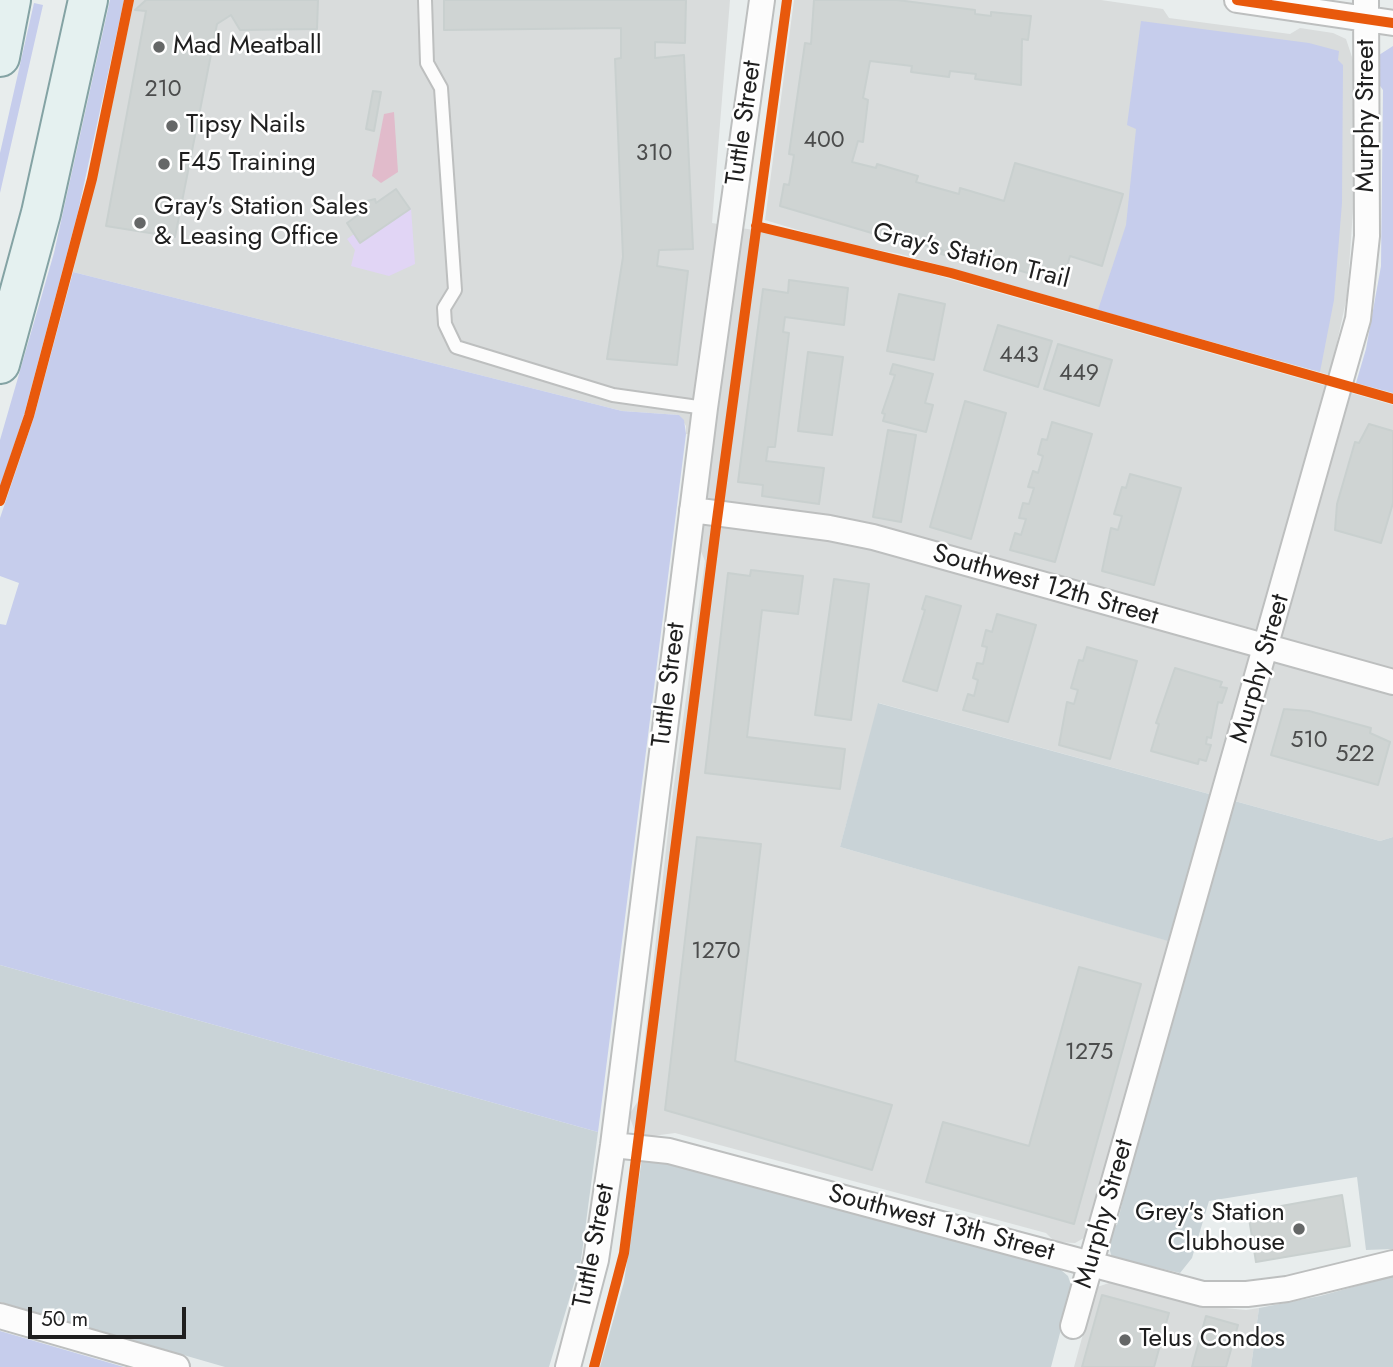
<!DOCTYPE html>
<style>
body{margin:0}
#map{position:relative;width:1393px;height:1367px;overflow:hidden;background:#e8eded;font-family:Jost,sans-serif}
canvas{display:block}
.scale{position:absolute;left:28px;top:1307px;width:158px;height:32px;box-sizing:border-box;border:4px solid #1f1f1f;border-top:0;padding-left:9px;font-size:21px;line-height:24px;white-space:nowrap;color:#1f1f1f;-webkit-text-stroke:5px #fff;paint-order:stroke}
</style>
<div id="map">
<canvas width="1393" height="1367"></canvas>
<div class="scale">50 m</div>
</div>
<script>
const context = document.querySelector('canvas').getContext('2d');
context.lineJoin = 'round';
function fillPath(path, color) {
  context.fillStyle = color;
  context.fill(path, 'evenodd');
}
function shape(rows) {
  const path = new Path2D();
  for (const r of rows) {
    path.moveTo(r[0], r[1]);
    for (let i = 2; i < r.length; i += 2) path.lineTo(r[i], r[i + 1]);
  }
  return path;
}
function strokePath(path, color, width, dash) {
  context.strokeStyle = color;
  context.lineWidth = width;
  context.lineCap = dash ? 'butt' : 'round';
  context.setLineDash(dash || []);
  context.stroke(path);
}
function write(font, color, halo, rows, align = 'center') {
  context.font = font + ' Jost,sans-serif';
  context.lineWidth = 5;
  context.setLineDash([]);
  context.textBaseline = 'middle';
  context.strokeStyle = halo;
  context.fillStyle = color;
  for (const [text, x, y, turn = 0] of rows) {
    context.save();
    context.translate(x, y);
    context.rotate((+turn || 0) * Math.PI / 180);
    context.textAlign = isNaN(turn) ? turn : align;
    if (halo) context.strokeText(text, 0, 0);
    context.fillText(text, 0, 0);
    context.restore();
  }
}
fillPath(shape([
 [134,0,730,0,712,223,771,233,894,263,1393,405,1393,837,1380,841,879,703,840,847,1173,942,1084,1238,1075,1243,1055,1242,1046,1233,675,1133,645,1137,634,1129,629,1115,638,1101,670,814,705,561,700,549,700,539,713,436,686,434,686,426,679,415,622,411,73,272,106,134],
 [794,0,1101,0,1163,9,1169,18,1290,34,1300,28,1333,33,1346,39,1354,63,1353,210,1347,296,1330,375,900,254,841,243,765,220],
 [1112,1282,1214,1307,1246,1310,1259,1308,1251,1367,1074,1367,1088,1316,1088,1303,1097,1287]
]), '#d9dcdc');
fillPath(shape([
 [878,703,1380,841,1393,837,1393,1249,1366,1250,1357,1177,1209,1201,1192,1258,1180,1273,1133,1262,1122,1266,1112,1258,1107,1240,1109,1227,1117,1225,1182,945,840,847],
 [0,965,598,1132,581,1260,549,1367,225,1367,0,1302],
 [642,1158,689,1165,1055,1265,1068,1276,1072,1288,1051,1367,600,1367,624,1282],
 [1393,1276,1393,1367,1251,1367,1259,1308,1320,1296]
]), '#c9d3d7');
fillPath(shape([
 [110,0,124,0,78,212,24,415,0,487,0,440,54,253],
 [34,3,43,5,0,193,0,153],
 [1141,21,1309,43,1339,51,1338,60,1343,65,1342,203,1334,300,1320,372,1098,310,1126,225,1136,129,1127,125],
 [1393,46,1393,393,1356,383,1366,349,1381,266,1383,90,1375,79,1377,62,1379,55],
 [73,272,622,411,679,415,684,420,686,434,598,1132,0,965,0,624,6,625,19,583,0,576,0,518,34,417],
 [0,1331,124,1367,0,1367]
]), '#c6cdec');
fillPath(shape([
 [411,208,415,264,389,276,351,266,355,250,347,239,354,234,360,242]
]), '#e1d5f5');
fillPath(shape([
 [394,112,398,172,381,183,372,176,384,114]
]), '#e1bbcb');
const building = shape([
 [146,0,318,0,317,29,240,30,231,15,217,24,175,237,106,226,146,11,135,10,146,0],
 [444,0,686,0,685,43,655,42,655,58,684,55,693,249,659,250,657,266,688,271,677,365,607,359,623,257,615,59,621,58,621,28,444,30,444,0],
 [814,0,897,0,975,10,975,14,991,16,991,12,1031,16,1028,40,1022,39,1021,85,975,79,976,74,950,71,949,77,911,72,912,66,870,61,863,98,868,100,863,142,858,141,852,162,876,168,877,164,918,176,916,182,959,194,960,188,1004,201,1015,163,1123,194,1102,266,1070,256,1062,283,980,259,978,264,941,254,943,250,917,243,916,246,780,206,784,184,789,185,794,155,789,154,805,43,811,44,814,0],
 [373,91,381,92,374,131,366,129,373,91],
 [396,189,410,209,360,243,347,223,368,208,367,201,375,199,376,203,396,189],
 [789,280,848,288,844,325,785,317,783,332,789,333,775,447,768,447,766,461,824,468,819,504,762,496,763,485,738,482,763,289,788,293,789,280],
 [899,294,945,304,934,360,887,351,899,294],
 [998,325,1052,341,1038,387,984,370,998,325],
 [1058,344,1112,360,1099,406,1044,389,1058,344],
 [808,352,843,357,832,435,798,431,808,352],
 [893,364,933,374,925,403,933,405,926,432,883,421,885,414,882,413,895,375,890,374,893,364],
 [965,401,1006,413,971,539,930,527,965,401],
 [1052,422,1092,434,1055,562,1010,550,1015,533,1021,535,1026,519,1019,518,1023,503,1029,504,1034,488,1028,487,1033,471,1038,473,1043,456,1038,454,1042,439,1047,440,1052,422],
 [1369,424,1393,431,1393,503,1381,543,1335,530,1337,504,1355,442,1359,443,1369,424],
 [888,430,916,435,901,522,873,517,888,430],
 [1130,474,1181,488,1154,585,1102,571,1111,528,1118,530,1122,516,1114,514,1122,487,1126,488,1130,474],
 [751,570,803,576,798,614,762,610,747,737,845,749,840,789,705,773,728,573,750,576,751,570],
 [834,579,869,584,851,720,815,715,834,579],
 [926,596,961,606,937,691,903,681,925,610,922,609,926,596],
 [997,614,1036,625,1008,722,963,710,968,694,974,696,978,680,973,678,977,663,983,664,987,647,982,646,986,630,992,632,997,614],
 [1087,647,1137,661,1110,759,1059,745,1067,702,1074,704,1078,690,1071,688,1079,660,1083,661,1087,647],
 [1175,668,1222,682,1220,687,1227,688,1222,703,1218,702,1211,738,1207,737,1206,744,1211,745,1206,761,1199,759,1198,764,1151,751,1159,724,1156,723,1175,668],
 [1284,709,1309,711,1371,728,1370,733,1390,742,1378,785,1271,755,1284,709],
 [697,837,761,844,735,1061,892,1105,872,1170,665,1110,697,837],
 [1079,967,1141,984,1074,1224,926,1182,943,1122,1029,1146,1079,967],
 [1342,1195,1350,1246,1256,1262,1248,1212,1342,1195],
 [1102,1295,1169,1313,1154,1367,1082,1367,1102,1295],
 [1206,1316,1238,1325,1226,1367,1192,1367,1206,1316]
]);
fillPath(building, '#cfd4d3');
strokePath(building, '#c9d0cf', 2);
const service = shape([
 [425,0,427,63,441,88,455,290,444,308,445,324,456,347,613,395,705,408]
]);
const minor = shape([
 [1237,0,1393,23],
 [692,510,829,528,873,537,1393,682],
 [613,1145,669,1151,1203,1294,1247,1294,1287,1289,1393,1263],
 [0,1316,177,1367],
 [1073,1326,1358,319,1367,236,1366,0],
 [568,1367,596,1260,613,1145,705,408,762,0]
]);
const primary = shape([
 [0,57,11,0],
 [0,364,41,213,88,0]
]);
strokePath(service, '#bdbfbf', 16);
strokePath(minor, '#bdbfbf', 28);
strokePath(primary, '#84a3a4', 42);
strokePath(service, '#fcfcfc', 12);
strokePath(minor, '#fcfcfc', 24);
strokePath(primary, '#e5f1f0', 38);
strokePath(shape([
 [1237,0,1393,23],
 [756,226,951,273,1393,399],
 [0,501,29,416,92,179,129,0],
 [594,1367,624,1253,716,527,787,0]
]), '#e8590c', 10);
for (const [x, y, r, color] of [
 [159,47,7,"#656767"],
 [172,126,7,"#656767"],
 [164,164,7,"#656767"],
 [140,223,7,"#656767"],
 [1299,1229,7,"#656767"],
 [1125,1340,7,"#656767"]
]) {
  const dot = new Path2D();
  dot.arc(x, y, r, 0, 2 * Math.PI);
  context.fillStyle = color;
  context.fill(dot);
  strokePath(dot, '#fff', 2.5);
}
write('23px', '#4b4c4c', null, [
 ["210",163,90],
 ["400",824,141],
 ["310",654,154],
 ["443",1019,356],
 ["449",1079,374],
 ["510",1309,741],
 ["522",1355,755],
 ["1270",716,952],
 ["1275",1089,1053]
]);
write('26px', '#1f1f1f', '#fff', [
 ["Mad Meatball",173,47],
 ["Tipsy Nails",186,126],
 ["F45 Training",178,164],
 ["Gray's Station Sales",154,208],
 ["& Leasing Office",154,238],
 ["Grey's Station",1285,1214,"right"],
 ["Clubhouse",1285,1244,"right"],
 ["Telus Condos",1139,1340]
], 'left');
write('26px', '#1f1f1f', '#fff', [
 ["Murphy Street",1367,116,-90],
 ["Tuttle Street",745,123,-82],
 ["Gray's Station Trail",971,257,14],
 ["Southwest 12th Street",1045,586,16],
 ["Murphy Street",1261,669,-74],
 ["Tuttle Street",670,685,-83],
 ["Murphy Street",1105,1214,-74],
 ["Southwest 13th Street",941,1224,15],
 ["Tuttle Street",595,1246,-79]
]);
</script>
